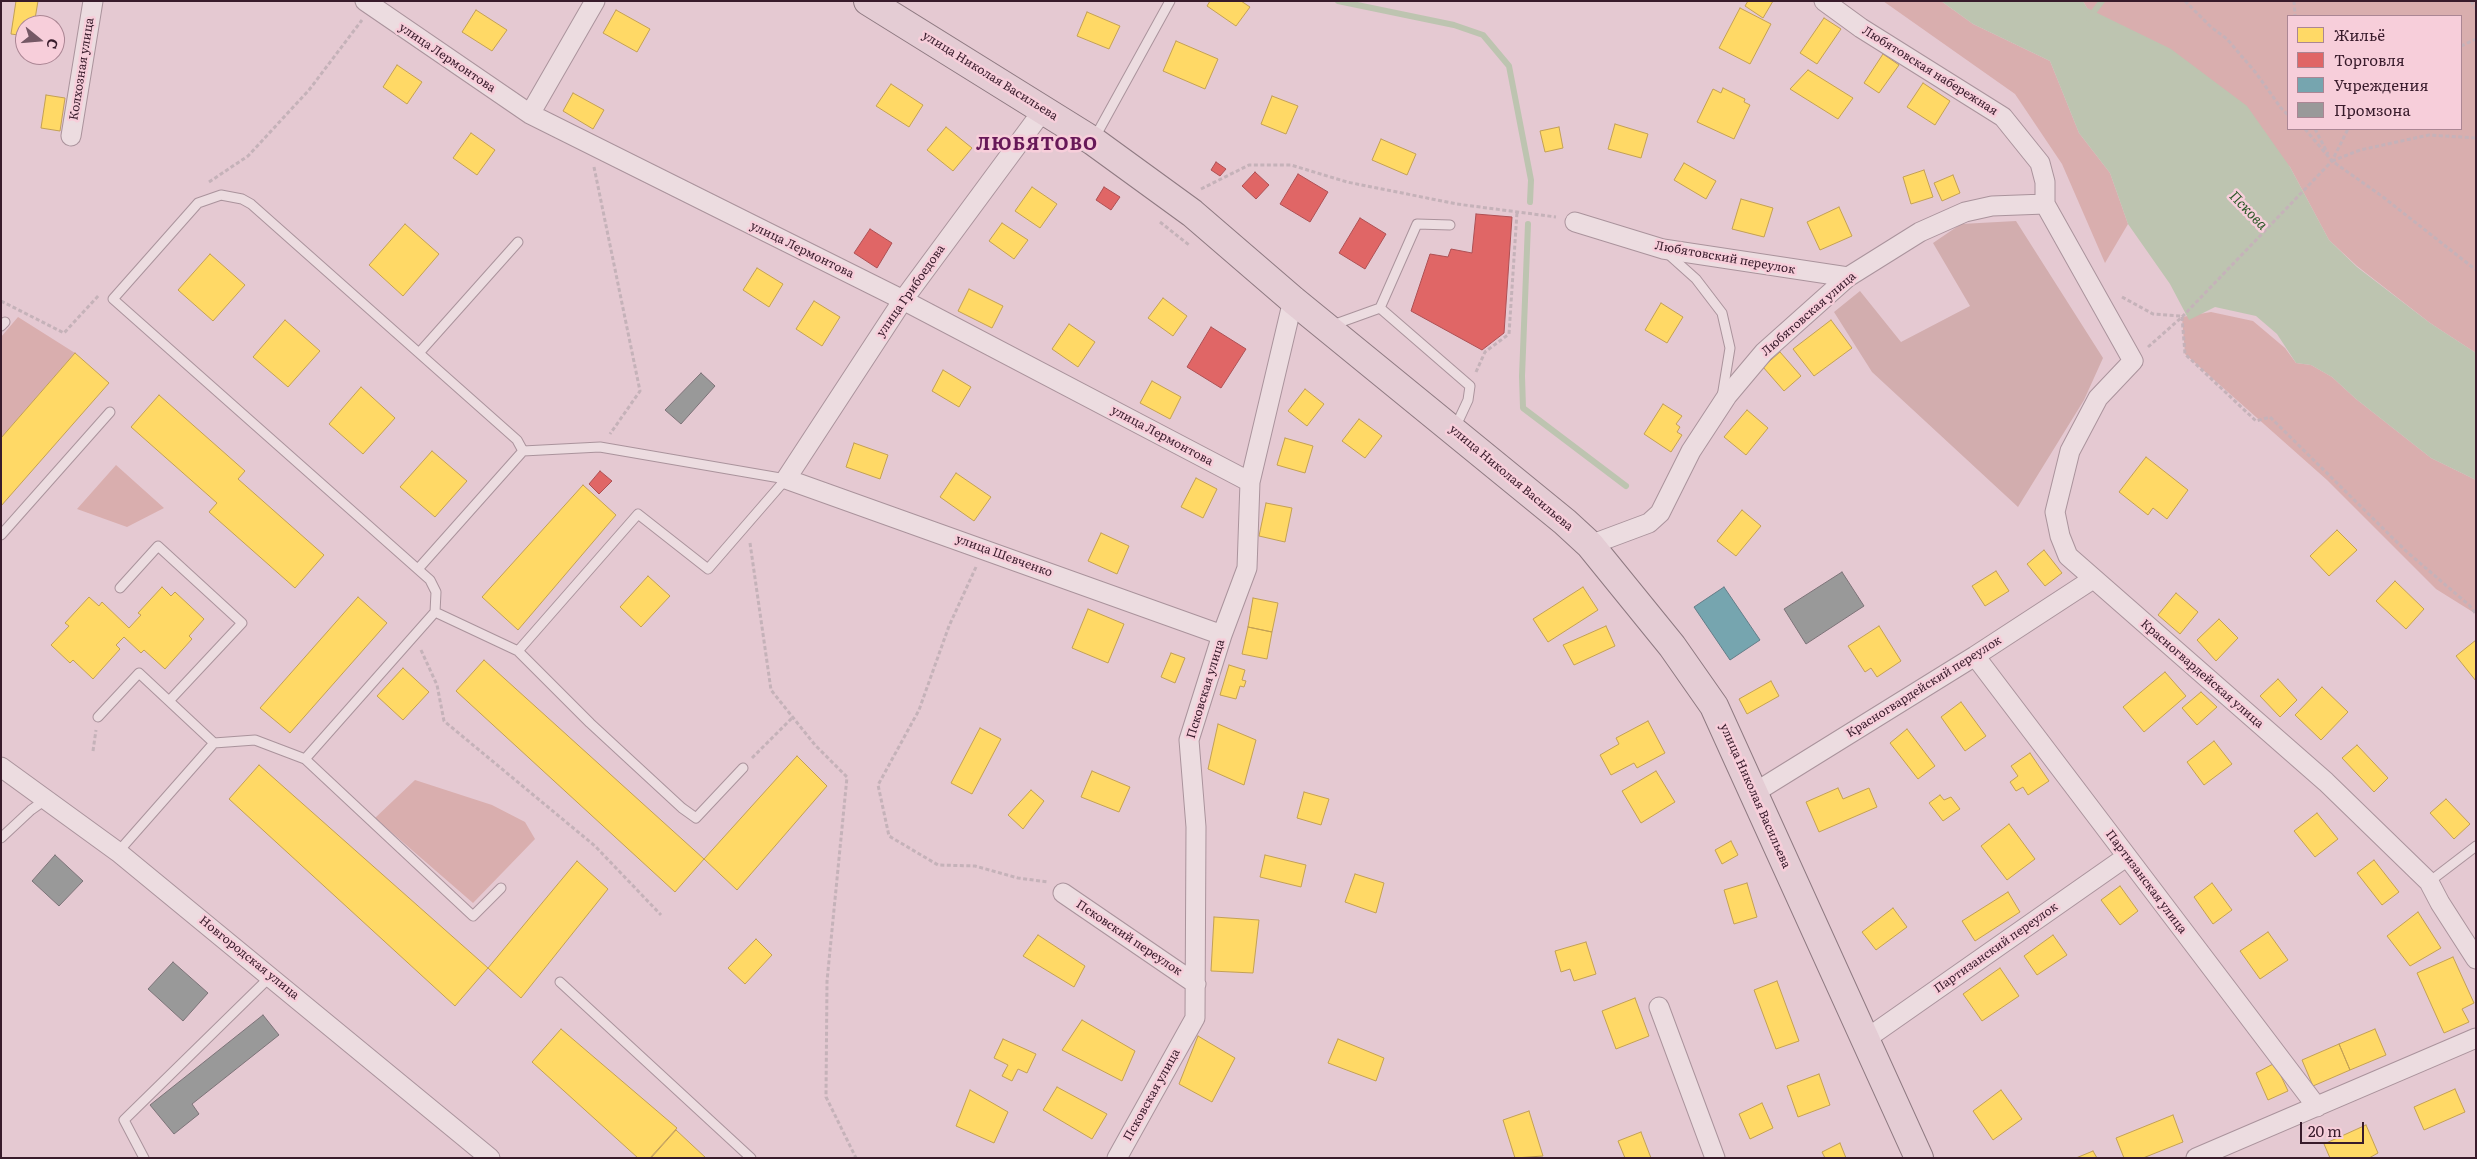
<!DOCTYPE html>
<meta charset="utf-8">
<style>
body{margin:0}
#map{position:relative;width:2477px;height:1159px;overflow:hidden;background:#e5c9d2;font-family:Literata,serif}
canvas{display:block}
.frame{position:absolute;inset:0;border:2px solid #381b2b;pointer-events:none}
.legend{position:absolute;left:2287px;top:15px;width:175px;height:115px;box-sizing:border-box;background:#f7ceda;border:1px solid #ab8694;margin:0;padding:6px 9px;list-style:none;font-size:15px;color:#381b2b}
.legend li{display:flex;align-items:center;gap:10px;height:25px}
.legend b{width:25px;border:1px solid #ab8694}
.north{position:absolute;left:15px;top:15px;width:50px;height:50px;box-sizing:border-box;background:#f7ceda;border:1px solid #ab8694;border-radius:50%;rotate:107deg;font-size:14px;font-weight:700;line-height:20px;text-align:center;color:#381b2b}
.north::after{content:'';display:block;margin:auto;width:18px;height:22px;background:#755865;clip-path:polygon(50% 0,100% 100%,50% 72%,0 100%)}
.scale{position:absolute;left:2300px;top:1122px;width:64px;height:22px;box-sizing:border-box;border:2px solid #381b2b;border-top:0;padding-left:6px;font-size:15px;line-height:18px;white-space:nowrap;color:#381b2b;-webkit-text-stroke:4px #f7ceda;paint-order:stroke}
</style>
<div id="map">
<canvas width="2477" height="1159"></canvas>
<div class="frame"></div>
<ul class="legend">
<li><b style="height:14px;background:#ffd966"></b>Жильё</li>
<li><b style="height:14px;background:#e06666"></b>Торговля</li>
<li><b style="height:14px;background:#76a5af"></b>Учреждения</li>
<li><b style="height:14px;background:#999"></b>Промзона</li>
</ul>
<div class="north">С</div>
<div class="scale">20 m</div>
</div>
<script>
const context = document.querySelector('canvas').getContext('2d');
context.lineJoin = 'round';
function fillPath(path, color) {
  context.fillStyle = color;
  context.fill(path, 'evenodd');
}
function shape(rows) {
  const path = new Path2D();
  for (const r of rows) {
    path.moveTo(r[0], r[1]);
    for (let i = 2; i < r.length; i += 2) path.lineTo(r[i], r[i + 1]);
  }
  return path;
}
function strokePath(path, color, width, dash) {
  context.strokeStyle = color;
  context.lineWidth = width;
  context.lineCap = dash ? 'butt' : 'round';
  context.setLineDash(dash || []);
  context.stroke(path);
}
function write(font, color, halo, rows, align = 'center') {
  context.font = font + ' Literata,serif';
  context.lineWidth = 5;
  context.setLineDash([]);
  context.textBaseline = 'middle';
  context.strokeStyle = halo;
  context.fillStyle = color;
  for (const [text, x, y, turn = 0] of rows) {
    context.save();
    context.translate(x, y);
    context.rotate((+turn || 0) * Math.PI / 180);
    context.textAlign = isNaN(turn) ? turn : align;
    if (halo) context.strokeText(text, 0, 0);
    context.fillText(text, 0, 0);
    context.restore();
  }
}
fillPath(shape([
 [1883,1,1941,1,1973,24,2050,61,2079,133,2110,173,2128,224,2105,263,2062,164,2015,94],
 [2083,1,2476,1,2476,353,2430,323,2357,266,2329,240,2290,167,2087,8],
 [2288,16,2461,16,2461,129,2288,129],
 [2211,312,2253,321,2285,348,2296,363,2311,365,2332,377,2356,399,2431,458,2476,480,2476,614,2436,589,2327,480,2185,354,2182,317],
 [18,317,75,353,1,438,1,337],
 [116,465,164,508,127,527,77,509],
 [415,780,492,805,525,822,535,839,473,903,375,818]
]), '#d9aeae');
fillPath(shape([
 [2016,221,2103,358,2084,400,2018,507,1872,372,1834,312,1860,291,1901,342,1970,306,1933,243,1961,224]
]), '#d2adae');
fillPath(shape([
 [1941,1,2083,1,2087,8,2171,49,2247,106,2290,167,2329,240,2357,267,2430,323,2476,353,2476,480,2431,458,2356,399,2332,377,2311,365,2296,363,2277,334,2256,316,2215,307,2189,320,2170,284,2128,224,2110,173,2079,133,2050,61,1973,24]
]), '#bdc4b0');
const homes = shape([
 [16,1,38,1,34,25,25,25,25,36,11,34,16,1],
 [1210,1,1241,1,1250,7,1236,26,1207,6,1210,1],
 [1748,1,1773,1,1763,18,1745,6,1748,1],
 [1740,8,1771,24,1750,64,1719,48,1740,8],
 [476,10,507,30,492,51,462,32,476,10],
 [616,10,650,29,637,52,603,33,616,10],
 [1087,12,1120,26,1109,49,1077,36,1087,12],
 [1824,18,1841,29,1817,64,1800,53,1824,18],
 [1176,41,1218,59,1205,89,1163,71,1176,41],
 [1883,54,1899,65,1879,93,1864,83,1883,54],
 [397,65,422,82,407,104,383,87,397,65],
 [1808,70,1853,98,1838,119,1790,89,1808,70],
 [1923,83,1950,101,1935,125,1907,107,1923,83],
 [891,84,923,105,909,127,876,106,891,84],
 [1723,88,1745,99,1744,102,1750,105,1734,139,1697,122,1713,89,1721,93,1723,88],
 [573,93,604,110,593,129,563,111,573,93],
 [46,95,65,98,60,131,41,128,46,95],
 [1272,96,1298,106,1286,134,1261,124,1272,96],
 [1615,124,1648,134,1641,158,1608,149,1615,124],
 [946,127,972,148,953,171,927,150,946,127],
 [1559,127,1563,148,1545,152,1540,131,1559,127],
 [471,133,495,150,477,175,453,158,471,133],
 [1381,139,1416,154,1407,175,1372,160,1381,139],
 [1684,163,1716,181,1706,199,1674,180,1684,163],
 [1924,170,1933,197,1911,204,1903,177,1924,170],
 [1953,175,1960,193,1942,201,1934,183,1953,175],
 [1032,187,1057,204,1040,228,1015,211,1032,187],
 [1741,199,1773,208,1764,237,1732,229,1741,199],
 [1839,207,1852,236,1820,250,1807,222,1839,207],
 [1002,223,1028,240,1014,259,989,241,1002,223],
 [405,224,439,254,403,296,369,265,405,224],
 [210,254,245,285,213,321,178,290,210,254],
 [757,268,783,284,769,307,743,290,757,268],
 [969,289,1003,306,992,328,958,311,969,289],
 [1163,298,1187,316,1173,336,1148,318,1163,298],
 [814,301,840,317,822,346,796,329,814,301],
 [1661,303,1683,317,1667,343,1645,330,1661,303],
 [285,320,320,351,288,387,253,357,285,320],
 [1831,320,1852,348,1814,376,1793,349,1831,320],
 [1069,324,1095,342,1078,367,1052,349,1069,324],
 [1780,352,1801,376,1784,391,1763,367,1780,352],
 [75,353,109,383,1,506,1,438,75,353],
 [943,370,971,387,959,407,932,391,943,370],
 [1152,381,1181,397,1170,419,1140,403,1152,381],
 [361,387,395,418,363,454,329,424,361,387],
 [1305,389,1324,404,1307,426,1288,411,1305,389],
 [159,395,245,471,238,479,324,555,295,588,209,512,217,503,131,427,159,395],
 [1663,404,1682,416,1676,424,1680,427,1677,432,1682,435,1671,452,1644,434,1663,404],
 [1747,410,1768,428,1746,455,1724,437,1747,410],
 [1359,419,1382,436,1365,458,1342,441,1359,419],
 [1285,438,1313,446,1305,473,1277,465,1285,438],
 [854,443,888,455,880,479,846,467,854,443],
 [432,451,467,481,435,517,400,487,432,451],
 [2146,457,2188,490,2167,519,2153,508,2148,515,2119,492,2146,457],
 [956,473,991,497,974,521,940,497,956,473],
 [1196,478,1217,489,1203,518,1181,507,1196,478],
 [583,485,616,515,518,630,482,597,583,485],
 [1266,503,1292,508,1285,542,1259,536,1266,503],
 [1742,510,1761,526,1736,556,1717,541,1742,510],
 [2337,530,2357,550,2329,576,2310,556,2337,530],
 [1101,533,1129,546,1117,574,1088,561,1101,533],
 [2044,550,2062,573,2045,586,2027,564,2044,550],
 [1996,571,2009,591,1985,606,1972,586,1996,571],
 [648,576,670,596,641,627,620,607,648,576],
 [2395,581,2424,609,2406,629,2376,601,2395,581],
 [162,587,171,596,175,592,204,619,189,636,192,639,165,669,144,650,141,653,124,637,116,645,120,649,93,679,73,660,70,663,51,645,69,626,65,623,89,597,99,606,102,602,129,628,141,615,138,613,162,587],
 [1583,587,1598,610,1548,642,1533,619,1583,587],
 [2176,593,2198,612,2180,634,2158,615,2176,593],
 [358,597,387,623,290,733,260,708,358,597],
 [1253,598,1278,603,1272,632,1248,627,1253,598],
 [1088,609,1124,624,1108,663,1072,648,1088,609],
 [2219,619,2238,638,2216,661,2197,640,2219,619],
 [1606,626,1615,646,1574,665,1563,645,1606,626],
 [1879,626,1901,661,1877,677,1871,668,1865,672,1848,646,1879,626],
 [1248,627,1272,632,1267,659,1242,654,1248,627],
 [2476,640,2476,681,2456,656,2476,640],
 [1171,653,1185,658,1175,683,1161,677,1171,653],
 [484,660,704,859,675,892,456,691,484,660],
 [1229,665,1245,670,1242,680,1246,681,1244,687,1240,686,1236,699,1220,695,1229,665],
 [403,668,429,692,403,720,377,696,403,668],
 [2165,672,2186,696,2144,732,2123,707,2165,672],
 [2278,679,2297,700,2280,717,2260,696,2278,679],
 [1771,681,1779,696,1747,714,1739,699,1771,681],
 [2322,687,2348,712,2321,740,2295,715,2322,687],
 [2201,692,2217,707,2197,725,2182,708,2201,692],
 [1961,702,1986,736,1965,751,1941,717,1961,702],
 [1648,721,1665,753,1637,768,1634,763,1611,775,1600,755,1619,744,1616,738,1648,721],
 [1218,724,1256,740,1244,785,1208,769,1218,724],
 [980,728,1001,739,972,794,951,783,980,728],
 [1907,729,1935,766,1918,779,1890,743,1907,729],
 [2214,741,2232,764,2204,785,2187,762,2214,741],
 [2357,745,2388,778,2374,792,2342,758,2357,745],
 [2030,753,2049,781,2028,795,2023,787,2016,791,2010,782,2018,776,2011,766,2030,753],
 [797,756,827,786,737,890,704,859,797,756],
 [259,765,488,968,455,1006,229,799,259,765],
 [1092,771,1130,787,1119,812,1081,797,1092,771],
 [1656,771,1675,802,1641,823,1622,791,1656,771],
 [1838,788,1843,799,1869,788,1877,807,1819,832,1806,802,1838,788],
 [1031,790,1044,801,1023,829,1008,815,1031,790],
 [1304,792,1329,799,1321,825,1297,818,1304,792],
 [1940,795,1944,800,1951,797,1960,809,1943,821,1929,803,1940,795],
 [2446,799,2470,824,2454,839,2430,813,2446,799],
 [2317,813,2338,839,2315,857,2294,831,2317,813],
 [2009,824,2035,859,2007,880,1981,846,2009,824],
 [1731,841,1738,855,1722,864,1715,850,1731,841],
 [1265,855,1306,865,1301,887,1260,877,1265,855],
 [2374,860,2399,892,2382,905,2357,873,2374,860],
 [577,861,608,889,521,998,488,968,577,861],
 [1355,874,1384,883,1376,913,1345,902,1355,874],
 [1747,883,1757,917,1734,924,1724,890,1747,883],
 [2212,883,2232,910,2213,924,2194,897,2212,883],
 [2120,886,2138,911,2120,925,2101,900,2120,886],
 [2008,892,2020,912,1975,941,1962,921,2008,892],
 [1893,908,1907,927,1876,950,1862,932,1893,908],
 [2418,912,2441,948,2410,966,2387,936,2418,912],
 [1214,917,1259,920,1253,973,1211,971,1214,917],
 [2268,932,2288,960,2260,979,2240,951,2268,932],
 [1038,935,1085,966,1074,987,1023,956,1038,935],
 [2053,935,2067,955,2037,975,2024,956,2053,935],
 [756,939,772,955,745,984,728,968,756,939],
 [1586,942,1596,974,1574,981,1570,969,1561,972,1555,951,1586,942],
 [2453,957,2474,1003,2462,1009,2469,1022,2444,1033,2417,973,2453,957],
 [2000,968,2019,996,1982,1021,1963,994,2000,968],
 [1777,981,1799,1041,1776,1049,1754,990,1777,981],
 [1635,998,1649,1036,1616,1049,1602,1011,1635,998],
 [1082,1020,1135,1051,1122,1081,1062,1050,1082,1020],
 [561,1029,677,1128,650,1158,638,1158,532,1062,561,1029],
 [2375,1029,2386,1055,2350,1070,2339,1044,2375,1029],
 [1198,1036,1235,1058,1212,1102,1179,1084,1198,1036],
 [1003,1039,1036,1054,1027,1073,1018,1069,1012,1081,1002,1076,1008,1065,994,1058,1003,1039],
 [1338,1039,1384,1058,1376,1081,1328,1063,1338,1039],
 [2339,1044,2350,1070,2313,1086,2302,1060,2339,1044],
 [2275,1063,2288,1091,2268,1100,2256,1073,2275,1063],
 [1819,1074,1830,1105,1798,1117,1787,1086,1819,1074],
 [1057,1087,1107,1114,1092,1139,1043,1110,1057,1087],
 [2455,1089,2465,1112,2424,1130,2414,1107,2455,1089],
 [970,1090,1008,1112,994,1143,956,1126,970,1090],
 [2001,1090,2022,1119,1993,1140,1973,1111,2001,1090],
 [1762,1103,1773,1128,1750,1139,1739,1114,1762,1103],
 [1529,1111,1543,1156,1515,1158,1503,1120,1529,1111],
 [2173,1115,2183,1142,2143,1158,2124,1158,2116,1138,2173,1115],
 [2366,1125,2378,1153,2369,1158,2330,1158,2324,1144,2366,1125],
 [676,1130,706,1158,651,1158,676,1130],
 [1641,1132,1651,1158,1625,1158,1618,1141,1641,1132],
 [1840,1143,1846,1158,1825,1158,1822,1152,1840,1143],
 [2093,1151,2097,1158,2076,1158,2093,1151]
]);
fillPath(homes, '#ffd966');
strokePath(homes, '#c3a054', 1);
const shops = shape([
 [1216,162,1226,169,1220,176,1211,170,1216,162],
 [1255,172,1269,185,1256,199,1242,186,1255,172],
 [1298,174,1328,192,1310,222,1280,204,1298,174],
 [1104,187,1120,197,1111,210,1096,200,1104,187],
 [1476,214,1512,217,1504,333,1482,350,1411,311,1430,254,1448,257,1451,249,1472,253,1476,214],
 [1360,218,1386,234,1365,269,1339,253,1360,218],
 [870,229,892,243,877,268,854,253,870,229],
 [1211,327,1246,349,1221,388,1187,367,1211,327],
 [600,471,612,481,599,494,589,484,600,471]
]);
fillPath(shops, '#e06666');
strokePath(shops, '#ae5054', 1);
const public = shape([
 [1724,587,1760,640,1730,660,1694,607,1724,587]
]);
fillPath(public, '#76a5af');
strokePath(public, '#637c87', 1);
const industry = shape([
 [701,373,715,386,681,424,665,410,701,373],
 [1842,572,1864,606,1806,644,1784,609,1842,572],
 [55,855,83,881,59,906,32,881,55,855],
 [173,962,208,993,183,1021,148,989,173,962],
 [263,1015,279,1035,192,1104,199,1114,174,1134,150,1105,263,1015]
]);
fillPath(industry, '#999');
strokePath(industry, '#7c7378', 1);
strokePath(shape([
 [1338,1,1454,25,1483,35,1509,66,1531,180,1530,202],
 [2089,18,2102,1],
 [1528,224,1522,376,1523,408,1626,486]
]), '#bdc4b0', 6);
const service = shape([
 [1094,139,1170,1],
 [1450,225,1417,224,1380,308,1470,386,1468,400,1455,428],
 [1667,253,1696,279,1722,313,1730,348,1722,397],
 [1,326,5,322],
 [1330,326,1380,308],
 [419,353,518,242],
 [1,535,110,412],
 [418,569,523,451,600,447,786,479],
 [120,588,158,546,242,623,169,701],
 [435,612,518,651,638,514,708,569,786,479],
 [518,651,590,723,682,808,696,818,743,768],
 [98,717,139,673,214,743],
 [305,759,435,612,436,592,430,580,113,299,198,203,221,195,242,199,251,204,517,440,523,451],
 [1,838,31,810,45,800],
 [118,852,214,743,255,740,305,759,473,916,501,888],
 [2429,882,2476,846],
 [560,982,751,1158],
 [144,1158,124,1120,271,976]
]);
const minor = shape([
 [365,1,530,114,903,300,1250,482],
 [1824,1,1861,28,2003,117,2040,163,2045,182,2045,204],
 [1044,109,903,300,786,479,1222,635],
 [530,114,595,1],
 [71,136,93,1],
 [1575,222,1663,249,1848,277],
 [1590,545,1649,523,1660,513,1691,451,1727,396,1764,352,1848,277,1920,232,1965,212,1992,206,2045,204,2133,361,2098,398,2070,451,2055,512,2060,536,2068,556,2326,782,2429,882,2440,903,2476,959],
 [1975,656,2317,1107],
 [1,767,118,852,490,1158],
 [1754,793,1975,656,2093,579],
 [1063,893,1196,984],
 [1659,1007,1715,1158],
 [1866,1039,2126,857],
 [1117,1158,1195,1018,1196,827,1189,740,1222,635,1247,568,1250,482,1293,300],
 [2196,1158,2476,1038]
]);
const primary = shape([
 [868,1,1093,141,1192,213,1293,300,1565,522,1590,545,1672,646,1714,706,1919,1158]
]);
strokePath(service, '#aa939c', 11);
strokePath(minor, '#aa939c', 21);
strokePath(primary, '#8f7a82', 30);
strokePath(shape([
 [2185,1,2211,27,2227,39,2256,73,2281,108,2288,115],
 [2294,1,2295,16],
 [2471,1,2476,9],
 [2461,46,2476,39],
 [2305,129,2332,161,2383,197,2476,270],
 [2315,129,2328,154],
 [2332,161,2360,150,2429,135,2476,138],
 [594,167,640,391,610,434],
 [209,182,248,156,309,90,362,20],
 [1201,189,1249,165,1291,165,1347,182,1457,204,1556,217],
 [1160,222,1189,245],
 [2122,297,2153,314,2181,316],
 [1,301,64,333,99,295],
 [2182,317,2185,354,2256,421,2270,417,2407,552,2469,605,2476,614],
 [2148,347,2182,317,2332,161,2348,129],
 [1476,372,1485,352,1509,334,1517,212],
 [750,543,771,690,815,745,847,777,827,981,826,1097,856,1158],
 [976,567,949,626,919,710,878,785,889,836,938,865,975,866,1018,878,1048,882],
 [421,650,437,685,444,721,595,846,661,915],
 [93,751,96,730],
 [752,758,793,717]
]), '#c5b2b9', 3, [4, 2.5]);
strokePath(service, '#ecdce0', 9);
strokePath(minor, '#ecdce0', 19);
strokePath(primary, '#e4ccd4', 28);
write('12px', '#381b2b', '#f7ceda', [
 ["улица Лермонтова",447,58,34],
 ["Колхозная улица",82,69,-81],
 ["Любятовская набережная",1930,71,32],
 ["улица Николая Васильева",990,76,32],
 ["улица Лермонтова",802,250,26],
 ["Любятовский переулок",1725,258,10],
 ["улица Грибоедова",911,291,-55],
 ["Любятовская улица",1809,314,-41],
 ["улица Лермонтова",1162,436,28],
 ["улица Николая Васильева",1511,478,40],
 ["улица Шевченко",1004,556,20],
 ["Красногвардейская улица",2202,674,41],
 ["Красногвардейский переулок",1924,687,-32],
 ["Псковская улица",1206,689,-73],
 ["улица Николая Васильева",1755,796,66],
 ["Партизанская улица",2146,882,53],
 ["Псковский переулок",1129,938,34],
 ["Партизанский переулок",1996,948,-35],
 ["Новгородская улица",249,958,39],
 ["Псковская улица",1152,1095,-61]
]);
write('italic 14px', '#2d5929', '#f7ceda', [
 ["Пскова",2248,211,46]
]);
context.letterSpacing = '1px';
write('bold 18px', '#671858', '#f7ceda', [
 ["ЛЮБЯТОВО",1037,145]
]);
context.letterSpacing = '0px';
</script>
